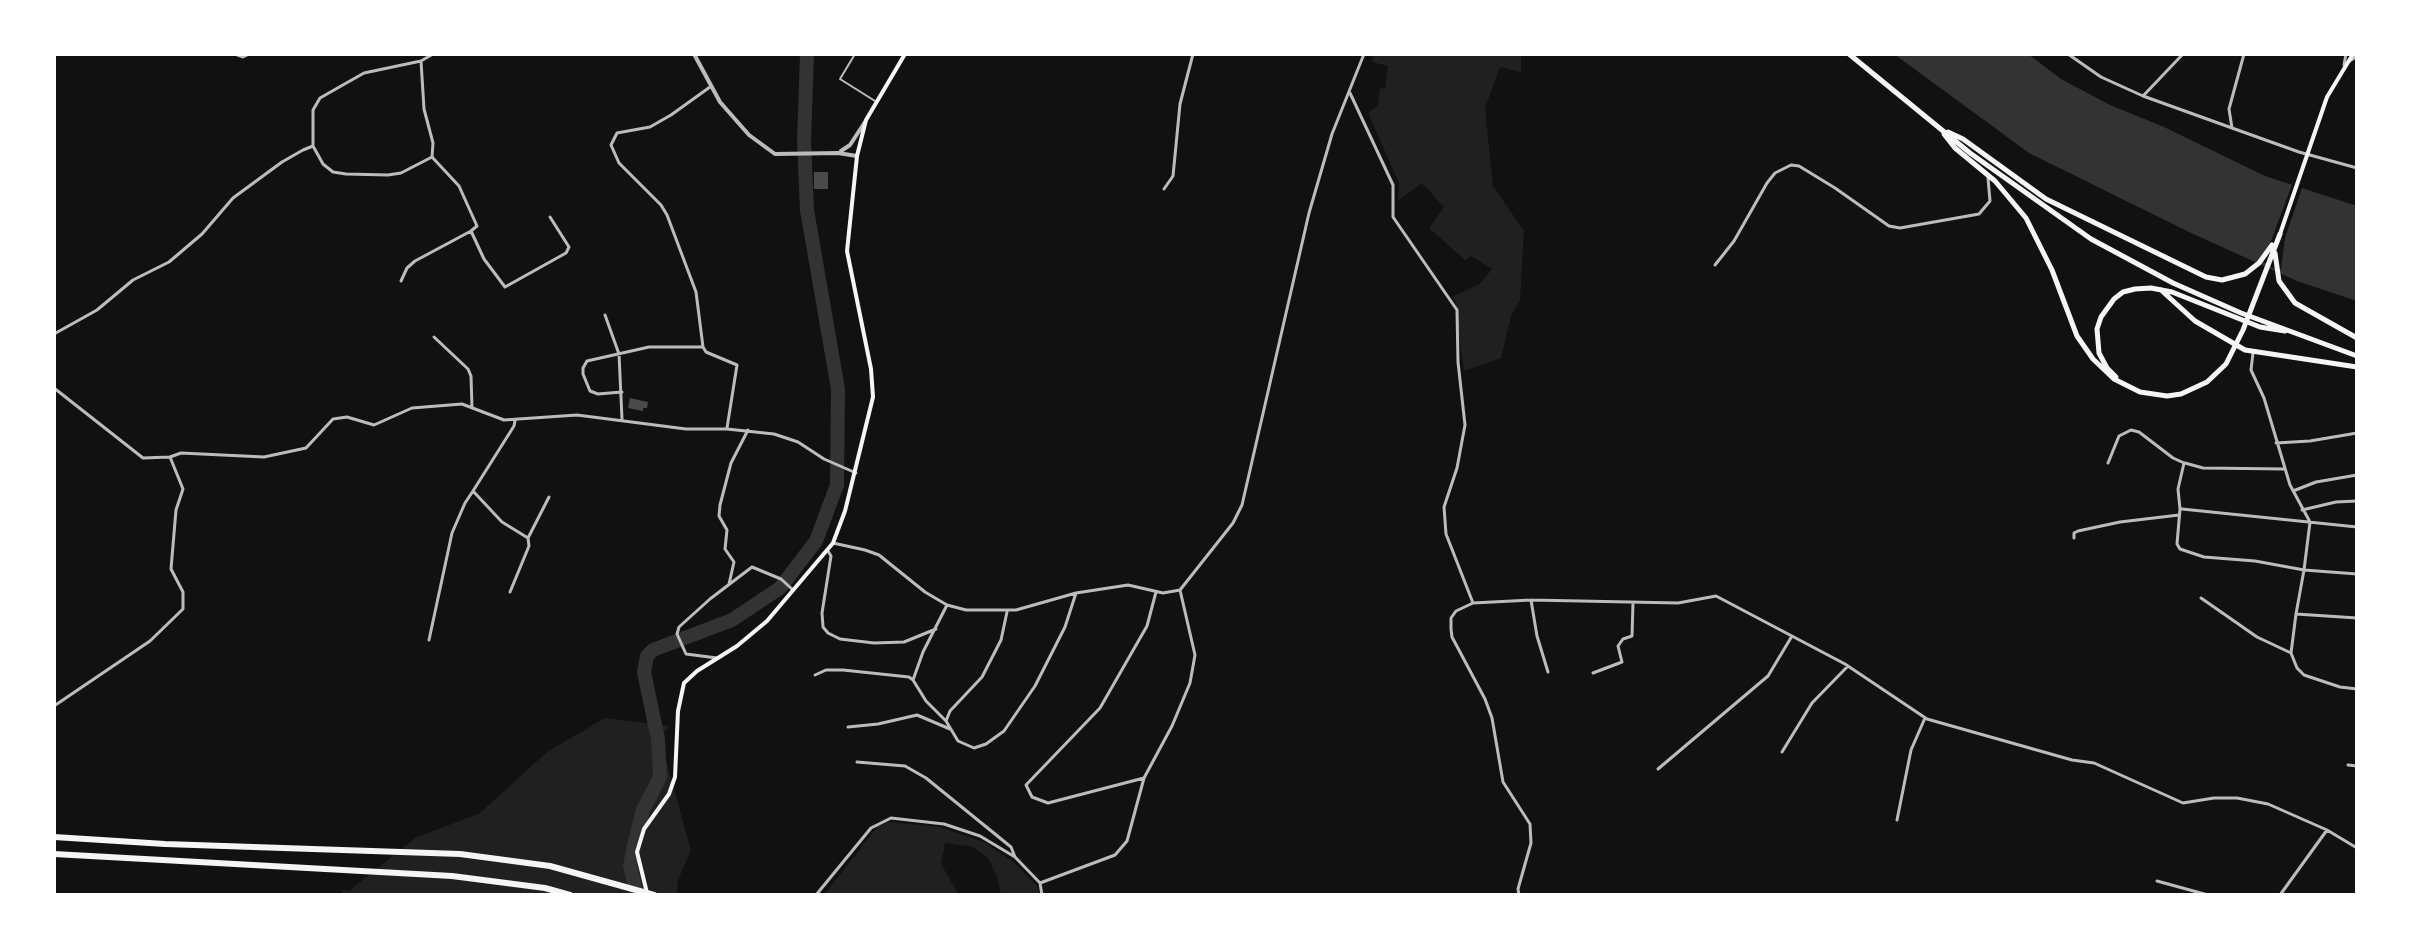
<!DOCTYPE html>
<style>
body{margin:0}
#map{position:relative;width:2411px;height:949px;overflow:hidden;background:#111;font-family:"Noto Sans",sans-serif}
canvas{display:block}
.frame{position:absolute;inset:0;border:56px solid #fff;pointer-events:none}
</style>
<div id="map">
<canvas width="2411" height="949"></canvas>
<div class="frame"></div>
</div>
<script>
const context = document.querySelector('canvas').getContext('2d');
context.lineJoin = 'round';
function fillPath(path, color) {
  context.fillStyle = color;
  context.fill(path, 'evenodd');
}
function shape(rows) {
  const path = new Path2D();
  for (const r of rows) {
    path.moveTo(r[0], r[1]);
    for (let i = 2; i < r.length; i += 2) path.lineTo(r[i], r[i + 1]);
  }
  return path;
}
function strokePath(path, color, width, dash) {
  context.strokeStyle = color;
  context.lineWidth = width;
  context.lineCap = dash ? 'butt' : 'round';
  context.setLineDash(dash || []);
  context.stroke(path);
}
fillPath(shape([
 [1374,54,1521,54,1521,72,1500,67,1485,108,1493,186,1524,231,1520,300,1511,316,1501,358,1464,371,1454,296,1480,284,1492,269,1471,256,1465,260,1429,228,1444,207,1422,183,1398,201,1399,183,1368,113,1378,105,1380,88,1385,89,1388,66,1372,62],
 [605,718,670,726,659,736,691,850,678,880,677,895,345,895,341,890,349,891,415,838,480,813,547,752],
 [889,822,940,827,984,842,1012,861,1037,886,1040,895,1001,895,997,876,988,858,973,847,945,843,941,864,959,895,824,895,878,826]
]), '#202020');
fillPath(shape([
 [1894,54,2028,54,2061,79,2110,105,2164,127,2265,176,2357,206,2357,301,2297,281,2189,232,2029,153]
]), '#333');
fillPath(shape([
 [2293,182,2303,185,2285,238,2281,269,2273,268,2259,259,2271,241]
]), '#111');
strokePath(shape([
 [637,895,630,866,634,845,643,810,660,777,658,739,644,672,647,656,653,650,732,620,780,588,816,541,837,485,838,389,807,210,804,141,807,54]
]), '#333', 14);
fillPath(shape([
 [814,172,828,172,828,189,814,189],
 [630,398,648,402,647,408,643,408,643,411,628,408]
]), '#4a4a4a');
strokePath(shape([
 [855,54,840,79,875,101]
]), '#bcbcbc', 2);
strokePath(shape([
 [235,54,243,57,249,54],
 [2068,54,2101,77,2143,96],
 [2183,54,2143,96,2232,128],
 [2244,54,2229,109,2232,128,2299,152,2357,168],
 [2344,65,2357,56],
 [2344,65,2346,54],
 [710,87,671,115,650,127,617,133,611,145,619,163,661,205,667,215,696,292,703,347,706,352,737,365,727,428],
 [1350,93,1393,185,1393,217,1457,310,1458,362,1465,425,1457,468,1444,507,1446,534,1473,603,1456,611,1451,618,1451,629,1452,637,1485,699,1492,718,1503,782,1530,824,1531,843,1518,889,1519,895],
 [313,146,313,110,320,98,364,73,421,61],
 [432,157,459,186,477,226,471,231,484,259,505,287,566,253,569,247,550,217],
 [1164,189,1173,176,1180,104,1193,54],
 [1715,265,1734,241,1767,183,1775,173,1791,165,1799,166,1835,188,1889,226,1900,228,1979,214,1990,201,1988,178],
 [401,281,407,268,415,261,471,231],
 [605,315,619,354,622,419],
 [54,334,97,310,133,280,169,262,202,234,233,198,282,162,303,150,313,146,323,164,333,172,346,174,388,175,401,173,432,157,433,143,424,109,421,61,433,54],
 [434,337,468,369,471,376,472,408],
 [2253,353,2251,370,2264,398,2290,485,2310,522,2304,570,2357,574],
 [54,388,143,458,170,457,181,453,264,457,306,448,333,419,347,417,374,425,412,408,462,404,504,420,577,415,686,429,727,429,774,434,798,442,824,459,856,473],
 [622,392,598,394,590,391,583,374,583,368,587,361,649,347,703,347],
 [515,421,514,426,473,491,502,522,528,538,549,497],
 [2276,443,2310,441,2357,433],
 [2108,463,2119,436,2131,430,2139,432,2173,458,2184,463,2178,489,2180,509,2177,544,2180,549,2204,557,2255,561,2304,570,2296,614],
 [2185,463,2203,468,2284,469],
 [2293,491,2316,482,2357,475],
 [2182,509,2357,527],
 [2302,510,2336,502,2357,501],
 [2074,538,2074,533,2078,531,2120,522,2179,515],
 [833,543,865,550,879,555,925,592,947,605,966,610,1016,610,1076,593,1128,585,1163,593,1180,590,1233,523,1242,505,1309,213,1332,134,1364,54],
 [828,551,831,556,822,613,823,627,828,633,840,639,874,643,904,642,936,629],
 [729,584,734,562,725,549,727,530,719,516,720,505,731,463,748,430],
 [510,592,529,546,528,538],
 [2201,598,2257,637,2291,653],
 [1531,600,1537,636,1548,672],
 [1473,603,1531,600,1678,603,1716,596,1845,664,1927,719,2072,760,2094,763,2183,803,2214,798,2237,798,2268,804,2327,830,2357,848],
 [1007,612,1001,640,982,677,950,711,946,721,958,741,974,748,986,744,1004,731,1035,686,1065,627,1076,593],
 [2357,618,2296,614,2291,653,2297,668,2304,675,2340,687,2357,689],
 [429,640,452,533,465,503,473,491],
 [717,658,686,654,677,634,679,627,710,599,752,567,781,579,793,590],
 [1593,673,1622,662,1618,646,1623,639,1632,636,1633,603],
 [815,675,826,670,843,670,909,677,913,680],
 [54,706,150,641,183,609,183,592,171,569,176,510,183,489,170,457],
 [946,721,926,701,913,680,923,652,947,605],
 [848,727,878,724,917,715,950,729],
 [1782,752,1812,703,1848,666],
 [857,762,905,766,926,778,1011,847,1015,857],
 [2348,765,2357,766],
 [1658,769,1768,676,1792,636],
 [1144,778,1048,803,1032,797,1026,785,1100,708,1147,626,1156,592],
 [1897,820,1911,750,1925,718],
 [2157,881,2208,895],
 [1040,883,1042,895],
 [816,895,871,828,891,818,944,824,980,836,1015,857,1040,883,1115,855,1127,841,1144,778,1172,726,1190,683,1195,655,1180,590],
 [2280,895,2327,830]
]), '#bcbcbc', 3);
strokePath(shape([
 [694,54,720,102,749,135,775,154,838,153,857,156],
 [841,151,850,145,865,122]
]), '#bcbcbc', 4);
strokePath(shape([
 [2280,234,2327,97,2353,54],
 [647,893,637,852,644,829,669,794,675,777,678,711,684,683,697,671,737,646,767,621,833,543,845,511,873,397,871,369,847,251,857,156,866,120,905,54]
]), '#f5f5f5', 4);
strokePath(shape([
 [1849,54,1970,153,2091,239,2173,283,2241,313,2357,356],
 [1948,132,1963,139,2046,199,2206,277,2222,280,2245,274,2259,263,2272,245],
 [1944,134,1955,148,1995,181,2026,218,2052,270,2077,336,2093,359,2114,379,2140,392,2167,396,2181,394,2207,382,2226,364,2243,330,2280,234],
 [2275,253,2279,281,2295,303,2357,338],
 [2161,290,2195,321,2245,350,2357,367],
 [2116,377,2107,368,2099,353,2097,329,2101,317,2114,299,2123,292,2135,289,2151,288,2172,292,2260,327,2285,331]
]), '#f5f5f5', 5);
strokePath(shape([
 [54,837,165,844,460,854,550,866,654,895],
 [54,854,452,876,545,888,570,895]
]), '#f5f5f5', 6);
</script>
